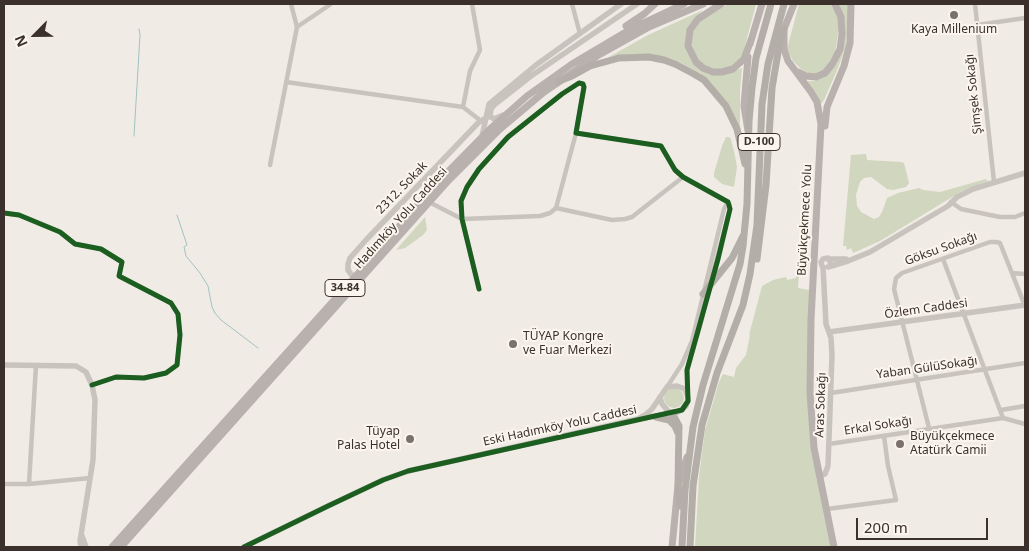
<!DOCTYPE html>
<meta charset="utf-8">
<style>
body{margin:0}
#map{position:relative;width:1029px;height:551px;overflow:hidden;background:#f0ebe5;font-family:"Noto Sans",sans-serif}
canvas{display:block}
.frame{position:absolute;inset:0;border:5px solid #3b302b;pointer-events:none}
.north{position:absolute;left:10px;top:10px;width:50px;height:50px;-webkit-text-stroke:4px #fbf5ee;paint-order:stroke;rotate:247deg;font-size:14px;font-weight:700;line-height:20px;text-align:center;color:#3b302b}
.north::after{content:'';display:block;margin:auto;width:18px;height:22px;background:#3b302b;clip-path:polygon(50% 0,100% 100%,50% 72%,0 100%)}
.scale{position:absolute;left:856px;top:518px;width:132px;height:22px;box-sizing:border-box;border:2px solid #3b302b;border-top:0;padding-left:6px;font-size:15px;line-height:18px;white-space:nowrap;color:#3b302b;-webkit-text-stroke:4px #fbf5ee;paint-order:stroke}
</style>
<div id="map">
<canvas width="1029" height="551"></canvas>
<div class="frame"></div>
<div class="north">N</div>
<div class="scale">200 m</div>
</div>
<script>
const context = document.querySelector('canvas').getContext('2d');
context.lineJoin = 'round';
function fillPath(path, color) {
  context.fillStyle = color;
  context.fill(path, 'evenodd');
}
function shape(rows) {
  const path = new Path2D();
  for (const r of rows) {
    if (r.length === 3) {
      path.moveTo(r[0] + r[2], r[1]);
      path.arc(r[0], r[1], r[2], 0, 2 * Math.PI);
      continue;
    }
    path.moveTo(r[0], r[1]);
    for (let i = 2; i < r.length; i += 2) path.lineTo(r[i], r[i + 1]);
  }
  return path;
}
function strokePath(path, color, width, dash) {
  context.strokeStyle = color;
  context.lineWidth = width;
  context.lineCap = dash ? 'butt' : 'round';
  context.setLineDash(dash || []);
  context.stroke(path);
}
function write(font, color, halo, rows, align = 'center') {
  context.font = font + ' "Noto Sans",sans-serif';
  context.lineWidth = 4;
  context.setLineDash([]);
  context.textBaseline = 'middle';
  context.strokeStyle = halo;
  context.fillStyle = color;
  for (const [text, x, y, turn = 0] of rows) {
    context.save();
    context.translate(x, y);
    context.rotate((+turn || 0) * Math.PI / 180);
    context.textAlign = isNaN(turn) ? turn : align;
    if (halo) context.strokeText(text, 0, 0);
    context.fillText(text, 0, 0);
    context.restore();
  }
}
fillPath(shape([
 [728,4,756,4,742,57,734,65,725,69,715,69,701,64,692,50,691,40,693,31,704,17],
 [799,4,833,4,838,15,839,27,835,53,826,69,818,74,810,74,801,69,793,61,787,49],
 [839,4,849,4,846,46,838,68,824,100,821,104,807,81,814,81,824,77,837,64,845,36,845,23],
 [703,10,696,17,686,33,686,49,693,63,729,73,742,68,740,90,740,129,729,105,714,87,700,73,681,63,672,59,631,54,609,57,648,35],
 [726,137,729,137,731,139,735,156,737,167,734,187,722,184,714,177,714,173,722,146],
 [866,154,867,160,901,162,904,163,909,183,906,187,893,190,887,189,871,177,864,178,860,182,856,195,857,206,861,212,874,219,879,217,882,212,887,198,898,193,919,188,923,190,940,192,986,179,988,181,962,191,880,241,853,253,851,248,847,250,846,246,843,246,851,155],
 [425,217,427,230,423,235,405,248,396,250],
 [796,272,799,272,798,288,809,290,808,399,832,547,695,547,699,477,705,430,719,382,723,374,734,377,736,368,746,355,750,335,749,335,762,286,773,280,786,277,787,280,796,278],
 [674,398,10]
]), '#d1d6bf');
strokePath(shape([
 [134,136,140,35,139,29],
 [177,215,187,245,184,247,186,256,200,273,208,286,212,307,215,313,221,320,258,348]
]), '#a1c2c1', 1);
strokePath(shape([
 [291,4,297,27],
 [572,4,580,34],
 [975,4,994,182],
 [977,25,1025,18],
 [286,82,463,107,481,121],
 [463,107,470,71,480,50,472,4],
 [270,165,297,27,331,4],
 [429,202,462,219,540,216,550,213,556,208,576,133],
 [951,202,961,209,1000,217,1015,217,1025,213],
 [556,208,612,220,625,219,632,217,683,177],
 [4,213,19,215,60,232,75,244,101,249,122,262,119,276,171,303,178,314,180,335,177,365,166,373,144,378,116,377,92,385],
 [943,259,1003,418],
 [1012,273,1025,274],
 [711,281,730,209,728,202],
 [479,289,462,219,461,201,467,187,479,169,508,137,562,94,579,83,583,84,584,87,576,133,661,146,675,170,683,177,728,202],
 [667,387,682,364,692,341,724,209,728,202],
 [687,392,687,370,701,322,709,288],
 [831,393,1025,363],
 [1001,410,1025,406],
 [929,428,894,289,896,278,902,273,990,242,996,242,1000,243,1025,306],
 [829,444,1003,418,1025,424],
 [4,484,29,484,90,478],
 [29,484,36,365],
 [827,509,896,500,888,466,884,436]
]), '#c9c3be', 4.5);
strokePath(shape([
 [490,116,491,109,494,105,531,76,637,4],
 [482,136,489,104,536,65,621,4],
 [829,259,846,259],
 [822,266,821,262,823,259,828,258,830,262],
 [828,267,848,261,870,252,948,206,957,197,973,189,1025,173],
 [354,278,348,270,348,264,350,258,366,240,479,122,490,116,494,119,503,115],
 [829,332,1025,305],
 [4,365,76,366,86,372,92,385,95,400,93,460,80,541,81,547],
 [660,397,662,404,670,413],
 [820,476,825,474,828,466,832,355,831,338,826,324,823,267],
 [82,536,86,547],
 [244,547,328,506,383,480,408,471,638,419,678,412,686,406,688,401,688,397,685,389,677,386,667,387,652,409,645,415,638,419]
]), '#c9c3be', 5.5);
strokePath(shape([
 [721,4,698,19,690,30,688,46,696,62,703,68,713,72,722,72,733,69,744,59,751,40],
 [794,4,784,29,784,49,788,61,811,92,817,102,821,124,811,320,810,392,814,448,834,547],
 [626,26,644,14,655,4],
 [750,44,762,4],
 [798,72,806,76,816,77,825,73,833,63,840,49,842,34,841,17,835,4],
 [825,126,827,107,844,66,850,43,851,4],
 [748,131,744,106,748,57],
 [112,547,354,278,437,183,491,128,527,96,572,64,631,29,684,4],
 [121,547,449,180,500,129,544,92,597,56,649,27,703,4],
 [672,547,678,485,687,457]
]), '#b8b1ad', 7);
strokePath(shape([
 [559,81,572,76,590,66,619,58,649,57,664,60,675,64,694,74,704,80,726,106,737,129,745,164],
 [757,259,766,185,772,88,779,47,784,29],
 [703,294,732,258,743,236],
 [672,413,679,426,678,485,680,506],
 [656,417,669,420,675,426,678,433],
 [682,547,685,490,693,427,703,385,740,264,743,246,747,204,749,121,752,88,756,58,771,4],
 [690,547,693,486,702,425,717,373,743,305,750,274,757,225,762,104,768,64,784,4]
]), '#b4aea8', 7);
strokePath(shape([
 [4,213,19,215,60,232,75,244,101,249,122,262,119,276,171,303,178,314,180,335,177,365,166,373,144,378,116,377,92,385],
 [244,547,328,506,383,480,408,471,682,410,688,401,687,370,718,259,730,209,729,205,728,202,683,177,675,170,661,146,576,133,584,87,583,84,579,83,562,94,508,137,479,169,467,187,461,201,462,219,479,289]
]), '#1b5e20', 5);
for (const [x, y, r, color] of [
 [954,15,5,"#7a716c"],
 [513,344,5,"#7a716c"],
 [410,439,5,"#7a716c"],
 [900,444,5,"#7a716c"]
]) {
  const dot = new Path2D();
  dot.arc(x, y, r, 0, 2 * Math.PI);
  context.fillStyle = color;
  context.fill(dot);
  strokePath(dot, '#fbf5ee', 2);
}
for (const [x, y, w] of [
 [759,142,42],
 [345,288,40]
]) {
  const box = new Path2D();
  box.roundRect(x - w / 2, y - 8.5, w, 17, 4);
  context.fillStyle = '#fbf5ee';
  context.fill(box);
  strokePath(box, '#3b302b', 1);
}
write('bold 11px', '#3b302b', null, [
 ["D-100",759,142],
 ["34-84",345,288]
]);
write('12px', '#3b302b', '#fbf5ee', [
 ["Kaya Millenium",954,30,"center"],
 ["TÜYAP Kongre",523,337],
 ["ve Fuar Merkezi",523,351],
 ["Tüyap",400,432,"right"],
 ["Palas Hotel",400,446,"right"],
 ["Büyükçekmece",910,437],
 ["Atatürk Camii",910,451]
], 'left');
write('12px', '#3b302b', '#fbf5ee', [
 ["Şimşek Sokağı",974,94,-96],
 ["2312. Sokak",402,188,-46],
 ["Hadımköy Yolu Caddesi",401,218,-48],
 ["Büyükçekmece Yolu",805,220,-87],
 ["Göksu Sokağı",941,249,-20],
 ["Özlem Caddesi",926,309,-8],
 ["Yaban GülüSokağı",927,368,-8],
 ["Aras Sokağı",821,405,-88],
 ["Eski Hadımköy Yolu Caddesi",560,426,-12],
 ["Erkal Sokağı",878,426,-9]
]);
</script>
